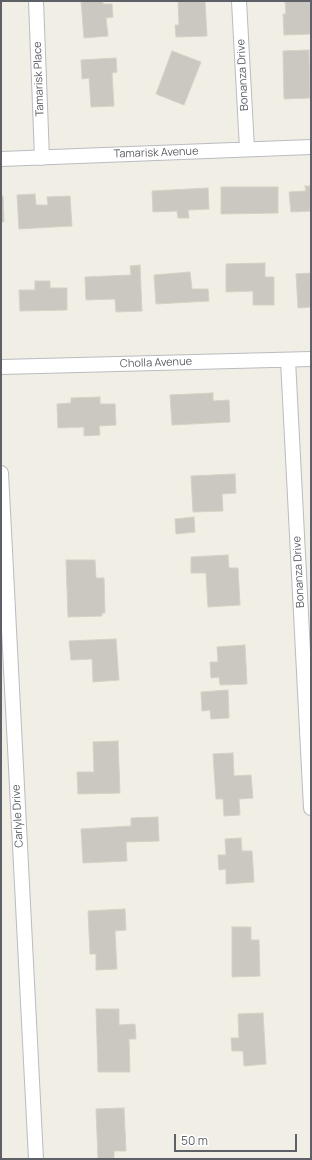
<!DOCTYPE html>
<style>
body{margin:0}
#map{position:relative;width:312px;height:1160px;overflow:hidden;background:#f0eee5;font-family:Manrope,sans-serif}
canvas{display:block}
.frame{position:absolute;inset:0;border:2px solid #5d6066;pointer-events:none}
.scale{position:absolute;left:174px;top:1134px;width:123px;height:18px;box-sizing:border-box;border:2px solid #5d6066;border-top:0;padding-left:5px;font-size:12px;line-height:14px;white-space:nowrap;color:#5d6066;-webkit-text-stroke:3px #fff;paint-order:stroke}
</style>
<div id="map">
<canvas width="312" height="1160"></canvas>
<div class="frame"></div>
<div class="scale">50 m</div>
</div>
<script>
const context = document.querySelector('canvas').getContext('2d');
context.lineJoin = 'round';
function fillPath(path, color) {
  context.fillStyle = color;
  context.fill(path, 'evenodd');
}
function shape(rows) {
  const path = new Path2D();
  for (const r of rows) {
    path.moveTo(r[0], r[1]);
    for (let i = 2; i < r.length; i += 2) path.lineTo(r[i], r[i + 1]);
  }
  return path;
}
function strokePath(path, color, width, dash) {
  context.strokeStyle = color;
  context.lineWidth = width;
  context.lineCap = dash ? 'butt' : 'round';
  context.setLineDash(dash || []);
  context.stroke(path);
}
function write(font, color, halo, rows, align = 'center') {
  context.font = font + ' Manrope,sans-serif';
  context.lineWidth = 3;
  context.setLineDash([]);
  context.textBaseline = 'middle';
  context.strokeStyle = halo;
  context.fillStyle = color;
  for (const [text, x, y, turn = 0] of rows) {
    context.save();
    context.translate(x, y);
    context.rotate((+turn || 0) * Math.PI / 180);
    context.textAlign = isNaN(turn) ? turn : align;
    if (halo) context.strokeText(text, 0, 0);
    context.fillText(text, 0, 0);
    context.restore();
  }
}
const building = shape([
 [81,1,103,1,103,4,112,4,113,17,106,18,108,36,84,38,81,1],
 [178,1,205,1,207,36,176,37,175,25,179,25,178,1],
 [285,1,311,1,311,34,284,35,283,14,286,14,285,1],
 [309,50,310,98,284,99,283,51,309,50],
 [172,51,201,62,184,105,156,94,172,51],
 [116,58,117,72,112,73,114,106,91,107,89,78,82,79,81,60,116,58],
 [305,186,311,186,311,211,291,212,289,192,306,191,305,186],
 [221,187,278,187,278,213,221,214,221,187],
 [208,188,209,209,188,210,189,218,178,218,177,211,153,212,152,191,208,188],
 [35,194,36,205,48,205,47,197,70,196,72,226,19,229,17,195,35,194],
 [1,196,3,196,4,222,1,222,1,196],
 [265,263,265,277,274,277,274,305,253,305,253,291,226,292,226,264,265,263],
 [140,265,142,311,116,312,115,299,86,300,85,277,131,275,130,266,140,265],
 [190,272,192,289,208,289,209,301,156,304,154,275,190,272],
 [311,273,311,307,298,308,296,274,311,273],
 [35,281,50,281,50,288,67,288,67,310,20,311,19,290,35,290,35,281],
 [213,393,213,401,229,400,230,422,172,425,170,395,213,393],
 [100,397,100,404,115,404,116,425,99,426,100,435,84,436,84,427,58,428,57,404,71,403,71,398,100,397],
 [235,474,236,493,222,494,223,511,193,512,191,476,235,474],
 [194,517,195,532,176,534,175,519,194,517],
 [228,555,229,568,238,568,240,605,208,607,206,573,191,573,191,557,228,555],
 [66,560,95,560,96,578,104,578,105,613,102,613,102,616,68,617,66,560],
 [116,639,119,680,93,682,92,659,71,660,69,641,116,639],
 [245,645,247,684,220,685,219,677,211,678,210,662,218,662,217,647,245,645],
 [228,690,229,718,211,719,210,710,202,711,201,692,228,690],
 [118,741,120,793,78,794,77,772,94,772,93,742,118,741],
 [233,753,234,776,251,775,253,798,239,799,240,815,224,816,223,799,216,799,213,754,233,753],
 [158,817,159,841,126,842,127,861,83,863,81,829,131,826,131,818,158,817],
 [241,838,242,851,252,851,254,882,226,884,226,869,219,870,218,855,226,855,225,839,241,838],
 [125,909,126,930,115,931,117,969,96,970,96,954,90,954,88,911,125,909],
 [232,927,251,927,251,940,259,940,260,976,232,977,232,927],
 [96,1009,119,1009,119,1025,135,1024,136,1039,129,1039,130,1072,98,1072,96,1009],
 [263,1013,266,1064,244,1066,243,1051,232,1051,231,1038,239,1038,238,1014,263,1013],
 [124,1108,126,1151,114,1151,114,1159,98,1159,96,1109,124,1108]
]);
fillPath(building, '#cbc8c2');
strokePath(building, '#d5d1c3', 1);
const minor = shape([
 [36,1,42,158],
 [239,1,247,149],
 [1,159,311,147],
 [288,360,311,808],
 [1,367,311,359],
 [1,473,36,1159]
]);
strokePath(minor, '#babcc1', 16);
strokePath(minor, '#fff', 14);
write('11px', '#5d6066', '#fff', [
 ["Bonanza Drive",243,75,-93],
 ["Tamarisk Place",39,79,-92],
 ["Tamarisk Avenue",156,153,-2],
 ["Cholla Avenue",156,363,-2],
 ["Bonanza Drive",299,572,-93],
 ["Carlyle Drive",18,816,-93]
]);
</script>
